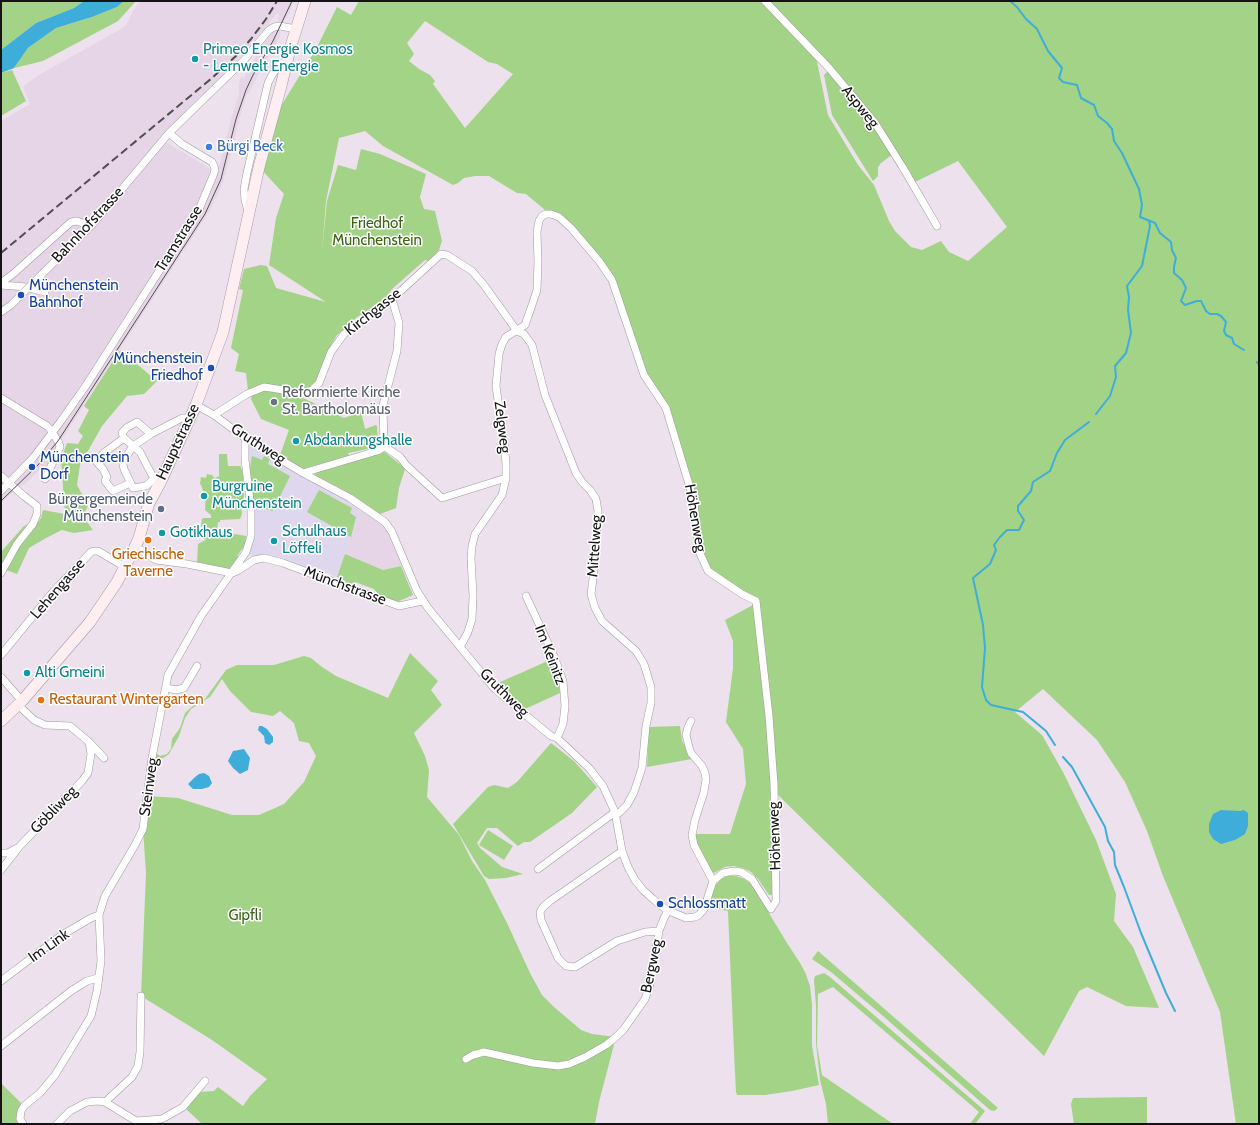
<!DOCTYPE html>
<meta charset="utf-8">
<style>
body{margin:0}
#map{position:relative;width:1260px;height:1125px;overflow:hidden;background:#ece1ec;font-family:Cabin,sans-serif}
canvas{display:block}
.frame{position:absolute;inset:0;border:2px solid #161316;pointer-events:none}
</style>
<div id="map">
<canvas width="1260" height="1125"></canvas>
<div class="frame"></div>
</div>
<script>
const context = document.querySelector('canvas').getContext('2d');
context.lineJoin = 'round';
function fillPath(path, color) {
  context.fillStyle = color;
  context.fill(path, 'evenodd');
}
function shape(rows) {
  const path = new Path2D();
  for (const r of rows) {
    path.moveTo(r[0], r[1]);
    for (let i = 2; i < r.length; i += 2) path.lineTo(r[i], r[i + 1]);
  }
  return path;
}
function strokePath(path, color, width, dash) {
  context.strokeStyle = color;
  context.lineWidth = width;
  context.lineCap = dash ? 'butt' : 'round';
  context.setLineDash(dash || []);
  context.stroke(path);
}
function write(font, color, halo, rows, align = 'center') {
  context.font = font + ' Cabin,sans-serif';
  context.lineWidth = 3;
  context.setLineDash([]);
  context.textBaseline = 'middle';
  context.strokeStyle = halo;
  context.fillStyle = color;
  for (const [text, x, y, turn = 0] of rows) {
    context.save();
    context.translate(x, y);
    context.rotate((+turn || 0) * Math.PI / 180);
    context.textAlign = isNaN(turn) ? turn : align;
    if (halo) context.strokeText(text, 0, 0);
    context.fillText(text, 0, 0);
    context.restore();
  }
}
fillPath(shape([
 [144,1,294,1,287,18,285,18,279,32,281,33,278,40,259,73,249,93,248,93,246,96,239,120,233,145,223,182,210,210,62,439,51,457,52,459,43,469,41,468,25,484,18,487,1,503,1,495,8,489,57,433,130,321,212,186,219,167,230,123,239,94,239,83,241,77,244,78,256,56,254,54,272,33,279,19,277,19,279,15,277,13,251,45,231,67,159,138,209,168,210,179,197,208,128,312,58,421,45,439,1,491,1,121,30,104,23,87,37,76,121,29,127,24,133,11,138,4],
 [362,510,383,524,392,540,403,565,383,570,345,554]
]), '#e6d5e6');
fillPath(shape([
 [245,438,332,488,362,510,337,577,312,566,310,569,289,561,270,555,259,555,254,557,246,552,251,536]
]), '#dfd7ed');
fillPath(shape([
 [1,1,84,1,74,8,36,23,1,50],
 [124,1,136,1,118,21,43,61,14,68,28,48,56,28,92,17,117,7],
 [359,1,1259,1,1259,1124,1236,1124,1220,1012,1163,876,1147,831,1125,782,1097,740,1043,689,1015,712,1042,735,1063,772,1096,840,1116,894,1114,921,1133,947,1159,1008,1126,1006,1087,987,1079,991,1044,1056,776,793,758,603,708,571,702,559,694,501,666,408,644,375,612,280,564,221,546,214,545,210,526,194,517,193,489,176,475,176,464,178,458,183,453,185,383,146,365,131,339,138,326,201,322,252,327,201,338,165,356,170,361,149,380,154,426,174,420,197,424,209,435,211,442,241,439,250,428,261,425,260,392,289,386,298,356,318,337,335,331,345,316,381,311,386,302,391,286,388,248,391,246,373,235,371,239,354,231,348,243,290,239,289,244,269,261,265,267,266,276,288,326,302,269,265,276,218,284,194,259,167,270,124,316,49,337,7,351,15],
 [425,21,488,62,497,64,513,74,465,128,433,84,435,81,430,75,419,69,409,61,414,54,407,43],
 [816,57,879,124,915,182,958,161,1007,227,968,261,949,252,941,241,922,250,911,247,895,231,889,221,874,185,858,165,828,115],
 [1221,810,1248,813,1248,826],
 [12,70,26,101,1,116,1,73],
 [829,70,868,117,893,154,881,163,878,167,878,176,873,181,832,115,824,75],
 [120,350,157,381,144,394,127,396,102,426,80,465,77,485,88,505,83,517,93,530,74,533,62,530,46,538,29,548,17,574,6,570,14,554,41,518,43,510,65,514,61,459,67,443,78,444,83,436,78,431,89,410,84,406],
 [266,389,299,396,344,418,361,412,365,429,376,425,377,426,378,442,372,448,348,453,349,456,302,469,280,455,289,430,261,419,251,399,252,396,259,390],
 [385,452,401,465,405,469,399,488,396,508,380,514,351,494,315,475,316,472],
 [219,454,227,454,228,466,240,466,241,467,243,475,244,499,240,501,242,514,240,519,220,520,220,522,218,522,217,530,223,532,246,536,245,545,237,556,239,557,228,570,197,564,198,544,206,540,199,536,199,530,202,528,201,526,202,519,204,518,211,518,211,515,205,510,206,492,203,491,201,485,200,484,201,477,206,478,207,474,212,475,215,478,219,476],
 [252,456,262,460,264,456,270,459,268,464,290,476,273,511,254,506,249,474],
 [319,490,352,508,350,513,356,517,351,537,307,512],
 [27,524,17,544,1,573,1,552,23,527],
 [345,554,383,570,401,566,413,595,397,602,379,595,374,589,355,582,351,584,337,577],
 [753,605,763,681,772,782,774,891,772,895,769,895,758,879,751,872,743,868,733,866,725,867,714,873,712,872,698,847,695,834,730,834,746,784,743,749,726,722,733,668,733,641,725,620],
 [410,653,438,681,431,690,442,705,414,733,425,756,429,770,427,797,459,835,472,861,485,880,507,923,530,973,542,995,554,1007,581,1030,592,1034,616,1037,599,1102,595,1124,202,1124,186,1109,199,1092,214,1091,218,1087,243,1106,250,1096,267,1079,212,1040,141,996,146,873,143,829,147,796,178,798,232,815,259,815,284,804,304,782,316,756,309,743,299,741,294,723,280,711,273,716,251,712,230,691,222,679,210,697,191,709,185,718,179,736,169,754,163,758,152,758,153,751,160,756,167,754,171,749,172,739,180,728,185,713,194,705,205,699,226,670,237,665,274,665,304,656,311,658,322,667,336,676,388,698],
 [550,660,558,678,560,693,523,710,498,683],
 [680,726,682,741,692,759,647,767,649,727],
 [551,743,575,762,597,787,572,813,530,842,524,842,518,846,497,828,487,828,477,843,480,848,502,867,523,874,506,878,489,879,484,876,453,824,488,787,494,785,508,788,517,782],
 [488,830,513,846,504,860,479,845],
 [728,876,736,876,745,879,752,885,787,943,800,963,805,972,810,986,812,1004,812,1046,819,1085,792,1091,765,1095,737,1095,736,1092,734,1052,728,911,709,907,711,895,715,886,721,879],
 [818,951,998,1108,994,1111,990,1110,883,1016,831,972,812,959],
 [824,973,830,977,985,1111,975,1124,970,1124,979,1112,833,987,818,994,817,1045,822,1075,893,1124,828,1124,826,1104,820,1080,816,1043,816,1006,814,980,815,976],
 [1,1083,24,1106,23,1124,1,1124],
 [1147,1097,1147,1124,1074,1124,1071,1104,1073,1098]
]), '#a3d386');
fillPath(shape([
 [84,1,124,1,117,7,92,17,56,28,28,48,14,68,1,73,1,50,36,23,74,8],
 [259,726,262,726,267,729,273,737,273,742,269,745,265,743,264,736,258,730],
 [244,749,250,758,248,770,240,774,233,768,228,761,233,751],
 [204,773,209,776,212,783,209,787,202,789,193,789,188,784,194,778,199,774],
 [1221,810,1240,811,1244,810,1248,813,1248,826,1245,834,1235,840,1221,844,1213,839,1209,832,1209,824,1213,814]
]), '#3fadd9');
strokePath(shape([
 [1010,1,1017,7,1026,19,1037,29,1048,51,1062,68,1059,78,1063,82,1077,85,1081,98,1094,105,1098,116,1107,123,1112,129,1114,141,1122,153,1139,189,1142,205,1140,217,1155,223,1160,233,1171,242,1172,250,1176,258,1174,267,1174,273,1182,280,1186,288,1181,301,1185,305,1197,301,1201,301,1206,311,1210,314,1217,314,1221,316,1226,322,1224,331,1226,335,1232,338,1234,344,1244,350],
 [1257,362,1259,365],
 [1096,414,1110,396,1116,377,1115,366,1126,353,1131,333,1128,310,1129,297,1127,286,1142,266,1150,226,1149,221],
 [1055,745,1046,731,1023,712,991,705,986,700,982,687,985,648,983,625,973,578,990,564,996,550,994,545,1000,537,1007,530,1019,530,1024,520,1018,511,1018,506,1031,491,1033,482,1050,471,1057,453,1065,440,1089,422],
 [1063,757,1072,767,1105,827,1108,841,1114,852,1115,865,1124,887,1141,933,1166,993,1175,1011]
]), '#3fadd9', 2);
const street = shape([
 [765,1,829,68,875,123,902,166,937,226],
 [248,211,245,200,244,189,247,173,268,83,272,75,278,66,287,60],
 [35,281,91,226,169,133,244,60,269,30,274,27,280,26,296,29],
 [1,283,13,274,71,222,77,221,91,226],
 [1,285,26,287,45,292],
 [1,312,11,305,21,295],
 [1,398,47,426,50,429,59,443,60,447,45,479],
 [196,405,214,415,245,438,303,473,350,498,385,522,392,532,417,591,428,608,494,688,528,717,551,736,557,738,589,768,603,786,615,812,622,851,628,867,635,880,643,890,653,899,668,911,674,913,686,918,695,917,699,915,704,909,713,881,723,873,734,871,741,872,752,879,771,909,776,901,774,784,769,716,756,601,742,594,708,571,698,549,694,501,666,408,644,375,612,280,599,261,571,228,559,217,551,214,546,214,542,216,539,221,537,232,538,261,537,290,531,308,525,325,506,337,502,344,499,354,496,386,504,442,506,464,506,478,502,495,475,534,472,546,471,558,473,596,472,619,468,632,460,647],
 [214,415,247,394,264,387,303,393,312,390,319,383,331,352,344,334,392,299,441,254,447,255,472,271,484,285,517,331,524,334,532,345,545,395,576,473,582,482,590,490,596,499,598,511,594,571,591,594,595,608,602,621,636,651,644,664,651,687,651,703,646,726,642,768,634,792,627,805,620,812,616,815],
 [124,438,140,452,154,479,158,481],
 [384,446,400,457,406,465,442,498,506,478],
 [303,473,377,451,381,449,384,446,383,405,397,351,399,323,392,299],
 [1,476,24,496,37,506,37,514,33,524,17,544,1,573],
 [154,479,146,486,133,488,124,469,123,465,124,460,133,446,151,434,182,418,190,418],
 [130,483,113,491,105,481,107,477,103,469,96,461,105,452,124,438,122,433,126,428,137,422,151,434],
 [1,491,33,458,61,421,85,387,200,207,213,176,215,170,214,166,212,162,182,144,169,133],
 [134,549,139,549,156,560,187,564,227,572,230,574,239,570,254,560,264,558,283,563,399,606,422,601],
 [526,596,554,656,563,681,565,706,563,724,557,738],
 [1,655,52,593,91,552,94,551,98,551,125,567],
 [1,677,22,701],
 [166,688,176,690,184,688,197,666],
 [18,705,34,720,45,725,70,726,89,742,104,758],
 [691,721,688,727,686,735,689,747,691,753,702,766,705,773,706,779,704,792,695,820,692,835,694,845,713,881],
 [622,851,550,901,543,907,540,912,541,920,558,958,566,966,575,967,617,941,645,932,659,931],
 [1,853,8,853,15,849],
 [538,869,615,812],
 [1,870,19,847,82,781,88,773,91,754,89,742],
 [1,981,62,935,91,918,99,915],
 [1,1046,71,991,87,981,98,978],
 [466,1059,473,1055,484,1052,533,1063,558,1066,569,1064,585,1057,606,1045,616,1037,624,1029,645,999,650,984,659,931,664,918,668,911],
 [105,1102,132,1077,138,1066,140,1052,141,996],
 [23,1124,20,1119,21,1111,24,1106,40,1093,55,1075,91,1016,97,991,101,961,99,915,105,896,135,845,143,829,152,758,168,675,201,616,246,552,251,536,251,508,245,460,245,438],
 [57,1124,70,1111,87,1102,98,1101,105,1102,136,1121,162,1119,183,1107,205,1081]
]);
const secondary = shape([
 [1,721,22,701,90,622,117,582,134,549,139,538,149,503,160,483,196,405,223,332,259,167,281,86,290,49,305,1]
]);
strokePath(street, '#a398a3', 8);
strokePath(secondary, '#a398a3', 12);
strokePath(street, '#fff', 7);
strokePath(secondary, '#feeef2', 11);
strokePath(shape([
 [1,501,38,465,58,441,205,214,221,179,236,119,246,90,253,75,273,41,292,1]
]), '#524d52', 1);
strokePath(shape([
 [1,253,212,78,237,55,251,39,266,19,277,1]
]), '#524d52', 2, [8, 4]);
const streetBridge = shape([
 [21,295,35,281]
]);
strokePath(streetBridge, '#a398a3', 8, []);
strokePath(streetBridge, '#fff', 7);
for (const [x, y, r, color] of [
 [195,59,4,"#0f9aa8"],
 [209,147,4,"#3f7fe0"],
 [21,295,4,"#1a4fb4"],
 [211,368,4,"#1a4fb4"],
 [274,402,4,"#6b7280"],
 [296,441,4,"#0f9aa8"],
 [32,467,4,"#1a4fb4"],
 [204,496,4,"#0f9aa8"],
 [161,509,4,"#5c6f8a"],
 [162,533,4,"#0f9aa8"],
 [148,540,4,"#e8710a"],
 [274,541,4,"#0f9aa8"],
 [27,673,4,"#0f9aa8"],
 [41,700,4,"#e8710a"],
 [660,904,4,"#1a4fb4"]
]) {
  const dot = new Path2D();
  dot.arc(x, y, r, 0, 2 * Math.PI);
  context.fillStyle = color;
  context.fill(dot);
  strokePath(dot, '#fff', 1.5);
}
write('15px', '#0d838f', '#fff', [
 ["Primeo Energie Kosmos",203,50],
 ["- Lernwelt Energie",203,67],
 ["Abdankungshalle",304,441],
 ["Burgruine",212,487],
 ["Münchenstein",212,504],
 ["Schulhaus",282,532],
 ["Löffeli",282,549],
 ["Gotikhaus",170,533],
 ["Alti Gmeini",35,673]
], 'left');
write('15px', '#161316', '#fff', [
 ["Aspweg",860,107,51],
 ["Bahnhofstrasse",88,225,-47],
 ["Tramstrasse",179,239,-58],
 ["Kirchgasse",373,312,-38],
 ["Zelgweg",502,427,83],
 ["Hauptstrasse",178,442,-65],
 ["Gruthweg",258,444,33],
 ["Höhenweg",695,518,80],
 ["Mittelweg",595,546,-86],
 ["Münchstrasse",345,586,20],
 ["Lehengasse",58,589,-49],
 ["Im Keinitz",550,655,69],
 ["Gruthweg",504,693,45],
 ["Steinweg",149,787,-82],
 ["Göbliweg",54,810,-46],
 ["Höhenweg",775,836,-92],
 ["Im Link",49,946,-35],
 ["Bergweg",652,966,-78]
]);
write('15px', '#366cbe', '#fff', [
 ["Bürgi Beck",217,147]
], 'left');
write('15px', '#396415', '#fff', [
 ["Friedhof",377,224],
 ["Münchenstein",377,241],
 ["Gipfli",245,916]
]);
write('15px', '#164399', '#fff', [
 ["Münchenstein",29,286],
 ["Bahnhof",29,303],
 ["Münchenstein",203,359,"right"],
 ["Friedhof",203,376,"right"],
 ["Münchenstein",40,458],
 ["Dorf",40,475],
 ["Schlossmatt",668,904]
], 'left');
write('15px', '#5b616d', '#fff', [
 ["Reformierte Kirche",282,393],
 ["St. Bartholomäus",282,410]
], 'left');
write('15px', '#4e5e75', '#fff', [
 ["Bürgergemeinde",153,500],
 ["Münchenstein",153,517]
], 'right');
write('15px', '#c56008', '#fff', [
 ["Griechische",148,555],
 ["Taverne",148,572],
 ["Restaurant Wintergarten",49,700,"left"]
]);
</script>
